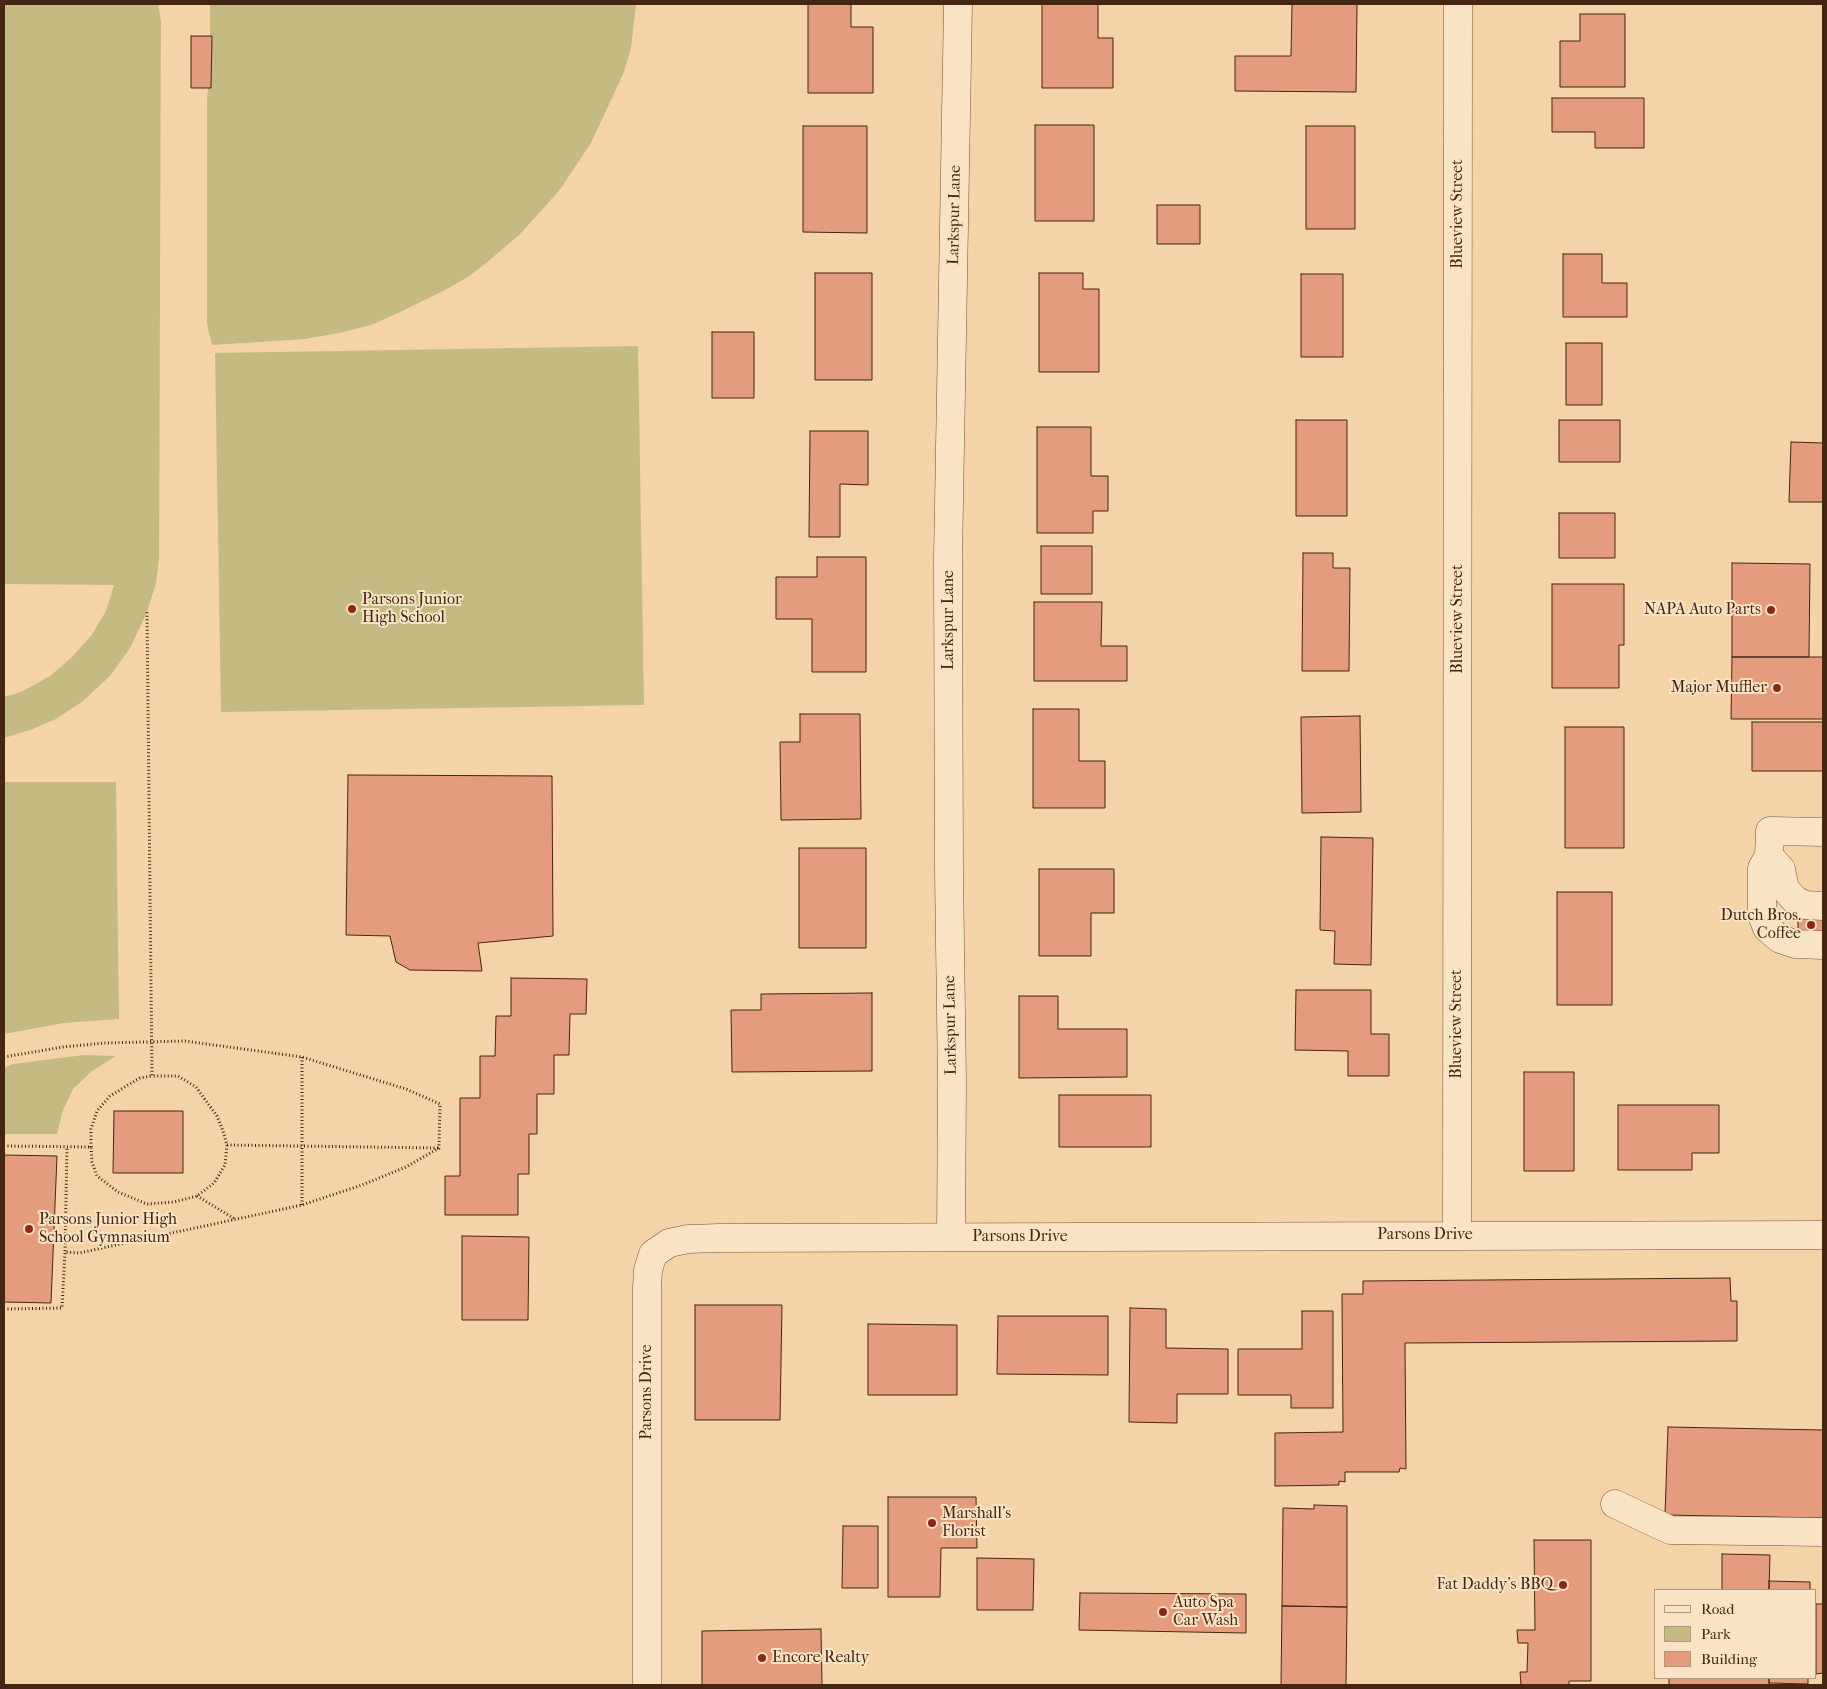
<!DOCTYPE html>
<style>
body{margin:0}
#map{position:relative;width:1827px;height:1689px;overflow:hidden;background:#f4d4a6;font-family:"IM FELL French Canon",serif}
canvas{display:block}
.frame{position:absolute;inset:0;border:5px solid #452615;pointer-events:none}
.legend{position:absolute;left:1654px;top:1589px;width:162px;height:90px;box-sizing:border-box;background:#f8e3c5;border:1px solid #b0977f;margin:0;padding:6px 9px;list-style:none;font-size:15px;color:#452615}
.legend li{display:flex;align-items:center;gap:10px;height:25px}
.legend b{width:25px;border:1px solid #b0977f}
</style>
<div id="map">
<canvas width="1827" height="1689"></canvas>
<div class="frame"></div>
<ul class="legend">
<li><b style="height:6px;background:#f8e3c5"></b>Road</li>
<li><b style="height:14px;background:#c3bb82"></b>Park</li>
<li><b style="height:14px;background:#e49c7c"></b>Building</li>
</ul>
</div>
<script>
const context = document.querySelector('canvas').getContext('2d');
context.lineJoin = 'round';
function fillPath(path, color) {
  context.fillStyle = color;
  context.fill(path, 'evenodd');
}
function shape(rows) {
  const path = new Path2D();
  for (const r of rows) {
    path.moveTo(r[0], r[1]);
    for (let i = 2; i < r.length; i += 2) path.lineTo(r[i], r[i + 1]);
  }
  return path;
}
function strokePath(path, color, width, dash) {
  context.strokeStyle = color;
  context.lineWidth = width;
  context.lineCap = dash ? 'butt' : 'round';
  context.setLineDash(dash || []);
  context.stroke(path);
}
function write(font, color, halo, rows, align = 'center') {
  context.font = font + ' "IM FELL French Canon",serif';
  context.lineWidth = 4;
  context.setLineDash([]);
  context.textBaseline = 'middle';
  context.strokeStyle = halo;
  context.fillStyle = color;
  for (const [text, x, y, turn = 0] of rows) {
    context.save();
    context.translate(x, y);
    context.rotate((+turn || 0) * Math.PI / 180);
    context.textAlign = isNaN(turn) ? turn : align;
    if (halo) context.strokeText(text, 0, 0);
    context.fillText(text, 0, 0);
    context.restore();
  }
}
fillPath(shape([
 [4,4,158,4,161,21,159,559,156,583,147,612,130,648,110,676,83,701,56,719,30,730,4,738,4,697,21,692,50,676,71,658,91,636,106,611,114,585,4,584],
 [210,4,636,4,631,48,624,72,591,143,561,188,541,211,520,234,485,264,468,277,441,292,398,313,371,325,339,333,305,339,212,345,207,324,207,100,208,88,211,88,212,37,210,36],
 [638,346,644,705,221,712,215,353],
 [4,782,116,782,119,1019,64,1023,4,1034],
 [84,1055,116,1056,92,1071,73,1089,63,1110,57,1134,4,1134,4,1068,13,1064]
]), '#c3bb82');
const building = shape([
 [808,4,851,4,851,27,873,27,873,93,808,93,808,4],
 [1042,4,1098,4,1098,38,1113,38,1113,88,1042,88,1042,4],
 [1292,4,1357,4,1356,92,1235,91,1235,56,1291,56,1292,4],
 [1580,14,1625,14,1625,87,1560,87,1560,41,1580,41,1580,14],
 [191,36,212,36,211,88,191,88,191,36],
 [1552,98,1644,98,1644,148,1595,148,1595,132,1552,132,1552,98],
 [1035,125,1094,125,1094,221,1035,221,1035,125],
 [803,126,867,126,867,233,803,232,803,126],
 [1306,126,1355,126,1355,229,1306,229,1306,126],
 [1157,205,1200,205,1200,244,1157,244,1157,205],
 [1563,254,1602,254,1602,283,1627,283,1627,317,1563,317,1563,254],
 [815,273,872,273,872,380,815,380,815,273],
 [1039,273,1083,273,1083,289,1099,289,1099,372,1039,372,1039,273],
 [1301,274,1343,274,1343,357,1301,357,1301,274],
 [712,332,754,332,754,398,712,398,712,332],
 [1566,343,1602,343,1602,405,1566,405,1566,343],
 [1296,420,1347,420,1347,516,1296,516,1296,420],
 [1559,420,1620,420,1620,462,1559,462,1559,420],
 [1037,427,1091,427,1091,476,1108,476,1108,511,1093,511,1093,533,1037,533,1037,427],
 [810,431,868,431,868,485,840,484,840,537,809,537,810,431],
 [1791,442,1823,443,1823,521,1823,502,1789,502,1791,442],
 [1559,513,1615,513,1615,558,1559,558,1559,513],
 [1041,546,1092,546,1092,594,1041,594,1041,546],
 [1303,553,1333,553,1333,568,1350,568,1349,671,1302,671,1303,553],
 [817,557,866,557,866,672,812,672,812,619,776,619,776,577,817,577,817,557],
 [1732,563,1810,564,1809,657,1732,657,1732,563],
 [1552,584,1624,584,1624,645,1619,645,1619,688,1552,688,1552,584],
 [1034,602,1102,602,1101,646,1127,646,1127,681,1034,681,1034,602],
 [1732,657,1823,657,1823,719,1731,719,1732,657],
 [1033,709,1079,709,1079,761,1105,761,1105,808,1033,808,1033,709],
 [800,714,860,714,861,819,781,820,780,742,800,742,800,714],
 [1360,716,1361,812,1302,813,1301,717,1360,716],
 [1752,722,1823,722,1823,771,1752,771,1752,722],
 [1565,727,1624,727,1624,848,1565,848,1565,727],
 [348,775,552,776,553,936,478,943,482,971,410,970,396,962,390,936,346,935,348,775],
 [1321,837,1373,838,1371,965,1334,964,1335,931,1320,930,1321,837],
 [799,848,866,848,866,948,799,948,799,848],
 [1039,869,1114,869,1114,913,1091,913,1091,956,1039,956,1039,869],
 [1557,892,1612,892,1612,1005,1557,1005,1557,892],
 [1798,916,1823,916,1823,935,1798,935,1798,916],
 [511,978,587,979,586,1014,570,1014,569,1055,554,1055,554,1094,537,1094,537,1134,529,1134,529,1174,518,1174,518,1215,445,1215,445,1176,460,1176,460,1098,480,1098,480,1056,495,1056,496,1016,511,1016,511,978],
 [1296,990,1371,990,1371,1034,1389,1034,1389,1076,1348,1076,1348,1051,1295,1050,1296,990],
 [872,993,872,1071,732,1072,731,1010,761,1010,761,994,872,993],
 [1019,996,1058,996,1058,1029,1127,1029,1127,1077,1019,1078,1019,996],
 [1524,1072,1574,1072,1574,1171,1524,1171,1524,1072],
 [1059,1095,1151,1095,1151,1147,1059,1147,1059,1095],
 [1618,1105,1719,1105,1719,1153,1692,1153,1692,1170,1618,1170,1618,1105],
 [114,1111,183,1111,183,1173,113,1173,114,1111],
 [4,1155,57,1156,51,1303,4,1302,4,1155],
 [462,1236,529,1237,528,1320,462,1320,462,1236],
 [1730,1278,1731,1301,1737,1301,1737,1341,1405,1343,1406,1469,1400,1468,1399,1472,1345,1472,1345,1482,1339,1481,1339,1485,1275,1486,1275,1433,1343,1432,1342,1294,1363,1294,1363,1281,1730,1278],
 [695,1305,782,1305,780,1420,695,1420,695,1305],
 [1130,1308,1166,1309,1166,1348,1228,1349,1228,1394,1177,1394,1177,1423,1129,1422,1130,1308],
 [1302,1311,1333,1311,1333,1408,1291,1408,1291,1395,1238,1395,1238,1349,1302,1349,1302,1311],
 [998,1316,1108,1316,1108,1375,997,1374,998,1316],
 [868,1324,957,1325,957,1395,868,1395,868,1324],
 [1668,1427,1823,1430,1823,1518,1665,1515,1668,1427],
 [888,1497,976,1497,977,1548,941,1548,940,1597,888,1597,888,1497],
 [1314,1505,1347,1506,1347,1607,1282,1606,1283,1508,1314,1509,1314,1505],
 [843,1526,878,1526,878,1588,842,1588,843,1526],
 [1534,1540,1591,1540,1591,1681,1569,1681,1569,1685,1521,1685,1520,1672,1527,1672,1528,1643,1518,1643,1517,1630,1535,1630,1534,1540],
 [1722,1554,1770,1555,1769,1590,1722,1590,1722,1554],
 [977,1558,1034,1559,1033,1610,977,1610,977,1558],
 [1769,1581,1810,1582,1810,1590,1769,1590,1769,1581],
 [1080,1593,1246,1594,1246,1633,1079,1630,1080,1593],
 [1816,1604,1823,1604,1823,1673,1816,1674,1816,1604],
 [1282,1606,1347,1607,1346,1685,1281,1685,1282,1606],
 [821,1629,822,1685,702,1685,702,1631,821,1629],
 [1669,1678,1769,1678,1769,1685,1669,1685,1669,1678],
 [1769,1678,1808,1678,1808,1684,1769,1683,1769,1678]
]);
fillPath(building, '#e49c7c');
strokePath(building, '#452615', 1);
const minor = shape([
 [1823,832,1770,831,1769,856,1762,868,1762,915,1767,928,1780,939,1795,944,1823,945],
 [1769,856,1781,869,1785,889,1795,900,1805,905,1823,906],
 [1457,1235,1458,4],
 [951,1237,952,1082,949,873,948,558,958,4],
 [1615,1504,1670,1530,1823,1532],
 [647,1685,647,1287,648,1270,653,1254,669,1243,688,1239,720,1238,1823,1235]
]);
strokePath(minor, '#715239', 29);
strokePath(shape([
 [4,1057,63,1047,104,1043,185,1041,302,1057,406,1089,440,1104,439,1148,406,1167,362,1185,302,1205,79,1253,65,1252,67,1147],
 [302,1057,302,1205],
 [227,1145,438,1148],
 [4,1146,91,1147,92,1162,97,1176,118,1192,147,1204,174,1202,197,1196,214,1183,225,1165,227,1145,223,1131,217,1116,196,1087,178,1076,152,1076,147,612],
 [91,1147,91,1129,97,1111,110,1096,128,1085,140,1078,152,1076],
 [197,1196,235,1219],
 [4,1309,62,1308,65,1252]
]), '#452615', 3, [1, 2.5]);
strokePath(minor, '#f8e3c5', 28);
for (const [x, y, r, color] of [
 [352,609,5,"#8f2418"],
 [1771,610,5,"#8f2418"],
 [1777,688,5,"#8f2418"],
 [1811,925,5,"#8f2418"],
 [29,1229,5,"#8f2418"],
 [932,1523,5,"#8f2418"],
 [1563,1585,5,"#8f2418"],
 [1163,1612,5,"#8f2418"],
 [762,1658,5,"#8f2418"]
]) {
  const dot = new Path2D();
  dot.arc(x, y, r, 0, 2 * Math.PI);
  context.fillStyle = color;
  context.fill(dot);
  strokePath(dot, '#f8e3c5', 2);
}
write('16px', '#452615', '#f8e3c5', [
 ["Blueview Street",1458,214,-90],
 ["Larkspur Lane",955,215,-89],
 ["Blueview Street",1458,619,-90],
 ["Larkspur Lane",949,620,-90],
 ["Blueview Street",1457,1024,-90],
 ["Larkspur Lane",951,1025,-91],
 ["Parsons Drive",1425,1235],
 ["Parsons Drive",1020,1237],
 ["Parsons Drive",647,1392,-90]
]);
write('16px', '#452615', '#f8e3c5', [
 ["Parsons Junior",362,600],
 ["High School",362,618],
 ["NAPA Auto Parts",1761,610,"right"],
 ["Major Muffler",1767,688,"right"],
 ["Dutch Bros.",1801,916,"right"],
 ["Coffee",1801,934,"right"],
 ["Parsons Junior High",39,1220],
 ["School Gymnasium",39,1238],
 ["Marshall's",942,1514],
 ["Florist",942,1532],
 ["Fat Daddy's BBQ",1553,1585,"right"],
 ["Auto Spa",1173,1603],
 ["Car Wash",1173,1621],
 ["Encore Realty",772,1658]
], 'left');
</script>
